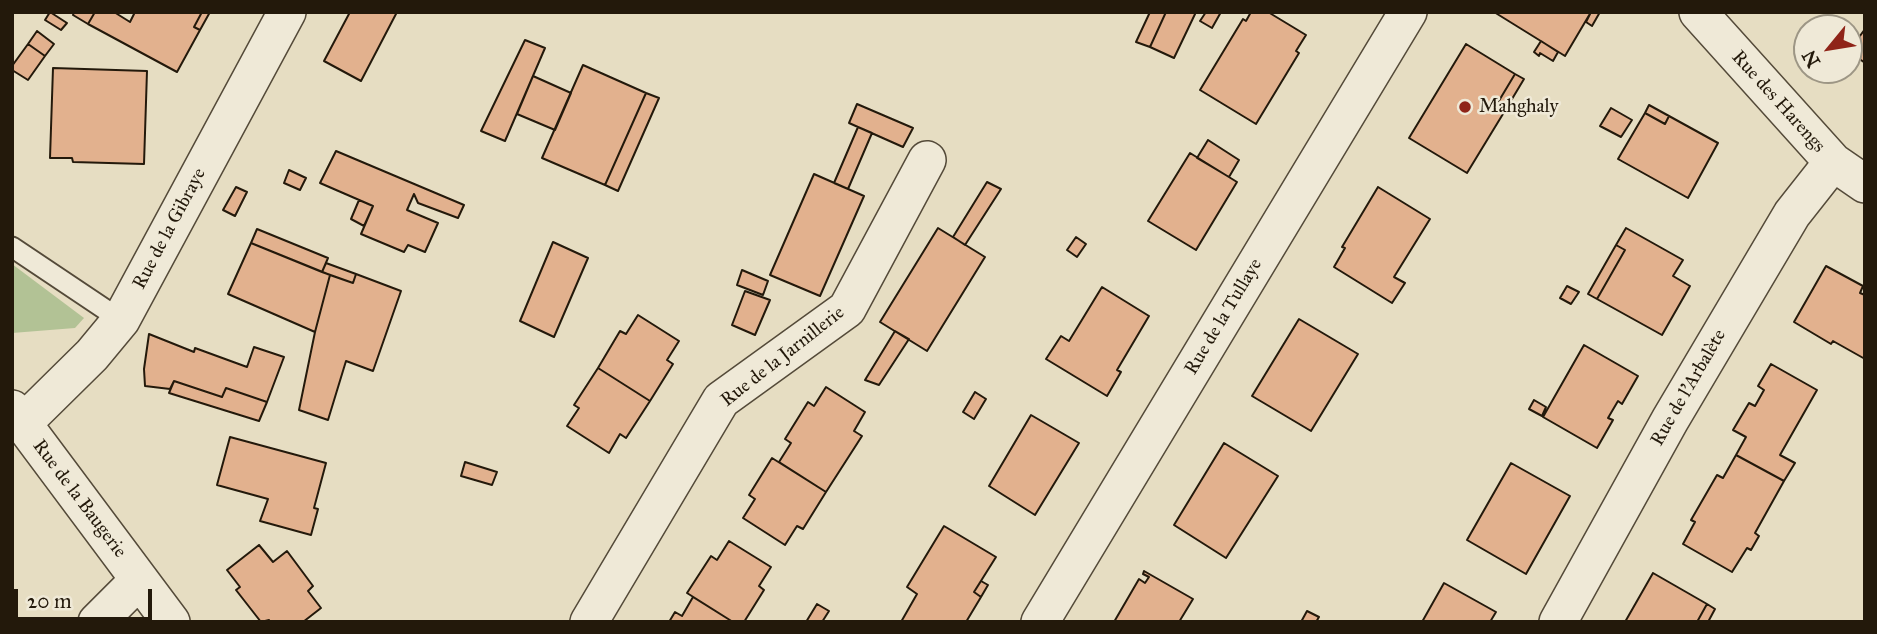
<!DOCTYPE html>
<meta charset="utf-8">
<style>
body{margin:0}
#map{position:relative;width:1877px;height:634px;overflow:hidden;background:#e6ddc2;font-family:"IM FELL Great Primer",serif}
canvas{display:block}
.frame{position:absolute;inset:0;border:14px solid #23190b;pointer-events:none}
.north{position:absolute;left:1793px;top:14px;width:70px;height:70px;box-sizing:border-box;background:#efe9d7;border:2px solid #9d9685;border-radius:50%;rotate:240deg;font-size:19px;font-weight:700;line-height:28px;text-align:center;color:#23190b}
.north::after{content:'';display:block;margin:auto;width:24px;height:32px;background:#8f2418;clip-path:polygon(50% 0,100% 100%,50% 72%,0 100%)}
.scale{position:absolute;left:14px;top:589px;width:138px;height:32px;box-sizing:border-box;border:4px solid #23190b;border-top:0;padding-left:9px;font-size:21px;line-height:24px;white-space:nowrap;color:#23190b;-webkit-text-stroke:5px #efe9d7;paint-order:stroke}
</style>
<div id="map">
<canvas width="1877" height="634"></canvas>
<div class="frame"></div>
<div class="north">N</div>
<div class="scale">20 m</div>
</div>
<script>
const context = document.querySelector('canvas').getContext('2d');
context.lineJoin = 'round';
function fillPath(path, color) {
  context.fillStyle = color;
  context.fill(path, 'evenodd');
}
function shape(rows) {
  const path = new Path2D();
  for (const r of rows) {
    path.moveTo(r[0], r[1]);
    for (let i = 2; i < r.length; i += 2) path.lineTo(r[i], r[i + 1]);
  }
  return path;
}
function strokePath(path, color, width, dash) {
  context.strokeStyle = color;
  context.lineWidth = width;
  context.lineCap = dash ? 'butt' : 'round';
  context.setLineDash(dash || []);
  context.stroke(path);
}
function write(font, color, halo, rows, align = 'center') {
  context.font = font + ' "IM FELL Great Primer",serif';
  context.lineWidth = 5;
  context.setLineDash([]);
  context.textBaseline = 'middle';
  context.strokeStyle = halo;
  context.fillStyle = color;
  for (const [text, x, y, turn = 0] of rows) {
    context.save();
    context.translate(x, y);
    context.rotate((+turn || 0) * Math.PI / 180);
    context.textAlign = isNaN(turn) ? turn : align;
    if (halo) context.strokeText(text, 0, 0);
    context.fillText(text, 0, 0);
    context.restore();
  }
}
fillPath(shape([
 [12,264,84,318,75,328,12,333]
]), '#b2c295');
const building = shape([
 [50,12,67,23,61,30,45,20,50,12],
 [74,12,95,12,88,24,73,15,74,12],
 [95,12,114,12,130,22,135,12,202,12,194,27,200,30,177,72,88,24,95,12],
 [202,12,210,12,200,30,194,27,202,12],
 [350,12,397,12,361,81,324,61,350,12],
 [1150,12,1166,12,1150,47,1136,42,1150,12],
 [1166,12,1196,12,1174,58,1150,47,1166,12],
 [1206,12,1221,12,1212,28,1200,21,1206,12],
 [1251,12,1268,12,1306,35,1296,51,1299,53,1256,124,1200,90,1243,19,1246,21,1251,12],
 [1494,12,1591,12,1565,56,1494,12],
 [1591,12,1600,12,1592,26,1586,22,1591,12],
 [1865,29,1865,63,1849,51,1865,29],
 [37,31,54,44,45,56,28,44,37,31],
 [525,40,545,48,505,141,481,131,525,40],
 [1541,41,1558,52,1553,61,1540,53,1539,56,1534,52,1541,41],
 [28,44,45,56,28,80,12,70,12,66,28,44],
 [1466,44,1515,74,1497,104,1506,109,1467,173,1409,138,1466,44],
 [583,65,646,93,605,185,542,158,583,65],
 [53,68,147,71,144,164,73,162,72,158,50,158,53,68],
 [1515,74,1524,79,1506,109,1497,104,1515,74],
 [533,76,571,93,555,130,517,114,533,76],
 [646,93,659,98,618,191,605,185,646,93],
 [857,104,913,128,903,147,849,123,857,104],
 [1649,105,1669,116,1665,124,1645,113,1649,105],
 [1611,108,1632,120,1621,137,1600,126,1611,108],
 [1645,113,1665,124,1669,116,1718,143,1688,198,1618,159,1645,113],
 [858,127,872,133,848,189,834,183,858,127],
 [1208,140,1239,160,1229,177,1197,158,1208,140],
 [336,151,464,205,458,218,418,203,414,194,407,210,438,223,425,252,408,245,404,252,361,234,373,206,320,183,336,151],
 [1190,153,1237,182,1196,250,1148,221,1190,153],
 [289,170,306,178,300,190,284,183,289,170],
 [814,174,864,196,820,296,770,275,814,174],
 [987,182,1001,189,965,245,953,237,987,182],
 [236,187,247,192,235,216,223,210,236,187],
 [1378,187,1430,219,1394,277,1405,283,1392,303,1334,267,1345,248,1342,247,1378,187],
 [359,200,373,206,364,226,351,219,359,200],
 [938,228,985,257,927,351,880,322,938,228],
 [1626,228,1683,260,1673,276,1690,286,1662,335,1597,299,1625,250,1616,245,1626,228],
 [257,229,328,258,322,272,251,243,257,229],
 [1076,237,1086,244,1077,257,1067,250,1076,237],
 [553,242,588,258,554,337,520,321,553,242],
 [251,243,330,275,315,332,228,294,251,243],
 [1616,245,1625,250,1597,299,1588,294,1616,245],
 [326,263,356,274,353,283,322,272,326,263],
 [1826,266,1863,286,1860,293,1865,295,1865,359,1833,341,1831,344,1794,322,1826,266],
 [742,270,768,281,763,295,737,285,742,270],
 [356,274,401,291,373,371,346,361,328,420,299,410,315,332,330,275,353,283,356,274],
 [1567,286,1579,292,1571,304,1560,298,1567,286],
 [1102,287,1149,316,1117,370,1121,372,1107,396,1046,359,1061,336,1069,341,1102,287],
 [745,291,770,300,755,335,732,325,745,291],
 [638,315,679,341,667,360,673,364,650,401,598,368,620,331,626,334,638,315],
 [1299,319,1358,354,1311,431,1252,396,1299,319],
 [895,331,909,339,879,385,865,380,895,331],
 [149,334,194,352,195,348,247,367,254,347,284,357,267,402,226,388,222,397,174,381,170,389,145,386,144,369,149,334],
 [1584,345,1638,376,1622,404,1618,401,1608,418,1613,420,1597,448,1543,417,1584,345],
 [1771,364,1817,390,1780,455,1795,463,1784,481,1736,455,1746,437,1733,430,1749,403,1755,406,1764,390,1758,386,1771,364],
 [598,368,650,401,626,438,620,434,609,453,567,426,579,408,574,405,598,368],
 [174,381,222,397,226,388,267,402,259,421,169,393,174,381],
 [826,387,865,412,854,431,862,436,826,492,779,462,791,443,785,439,808,402,814,406,826,387],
 [975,392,986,399,974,419,963,412,975,392],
 [1534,400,1546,407,1542,416,1529,409,1534,400],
 [1031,415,1079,443,1035,515,989,486,1031,415],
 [230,437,326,463,314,508,318,509,311,535,260,521,268,499,217,485,230,437],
 [1224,443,1278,476,1226,558,1174,525,1224,443],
 [1736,455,1784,481,1755,533,1759,536,1751,550,1747,548,1732,572,1683,544,1695,522,1691,520,1717,475,1723,478,1736,455],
 [772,458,826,492,803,529,797,526,785,545,743,518,755,499,749,495,772,458],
 [465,462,497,472,492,485,461,476,465,462],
 [1511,463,1570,496,1526,574,1467,540,1511,463],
 [944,526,996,557,974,592,981,597,966,622,901,622,917,594,907,587,944,526],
 [729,541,771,567,759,586,764,590,744,622,733,622,687,593,711,556,717,560,729,541],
 [259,545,273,562,287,551,313,586,308,591,321,608,303,622,270,622,269,620,261,622,236,590,240,587,227,570,259,545],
 [1144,571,1193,599,1179,622,1114,622,1139,579,1145,583,1149,577,1143,574,1144,571],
 [1653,573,1707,604,1697,622,1625,622,1653,573],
 [981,581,988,585,981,597,974,592,981,581],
 [1444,583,1496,612,1490,622,1422,622,1444,583],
 [693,597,733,622,669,622,675,612,682,616,693,597],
 [817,604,829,611,822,622,806,622,817,604],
 [1707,604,1715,609,1708,622,1697,622,1707,604],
 [1307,611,1319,617,1316,622,1301,622,1307,611]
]);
fillPath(building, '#e2b18e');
strokePath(building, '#23190b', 2);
const lane = shape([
 [12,247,121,320]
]);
const street = shape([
 [1698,12,1833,162,1865,184],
 [12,409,171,622],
 [23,423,92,355,121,320,287,12],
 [97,622,139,580],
 [589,622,721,400,847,309,927,160],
 [1040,622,1408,12],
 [1558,622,1670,420,1792,214,1833,162]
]);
strokePath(lane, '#544a39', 23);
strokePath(street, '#544a39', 40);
strokePath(lane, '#efe9d7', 19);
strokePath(street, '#efe9d7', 37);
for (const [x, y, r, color] of [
 [1465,107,7,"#8f2418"]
]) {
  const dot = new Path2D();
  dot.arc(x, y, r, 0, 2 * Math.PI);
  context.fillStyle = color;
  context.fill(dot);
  strokePath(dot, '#efe9d7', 2.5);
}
write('19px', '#23190b', '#efe9d7', [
 ["Rue des Harengs",1778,102,48],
 ["Rue de la Gibraye",170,229,-62],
 ["Rue de la Tullaye",1224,317,-59],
 ["Rue de la Jarnillerie",783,357,-38],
 ["Rue de l'Arbalète",1689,388,-60],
 ["Rue de la Baugerie",79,499,53]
]);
write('19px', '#23190b', '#efe9d7', [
 ["Mahghaly",1479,107]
], 'left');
</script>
